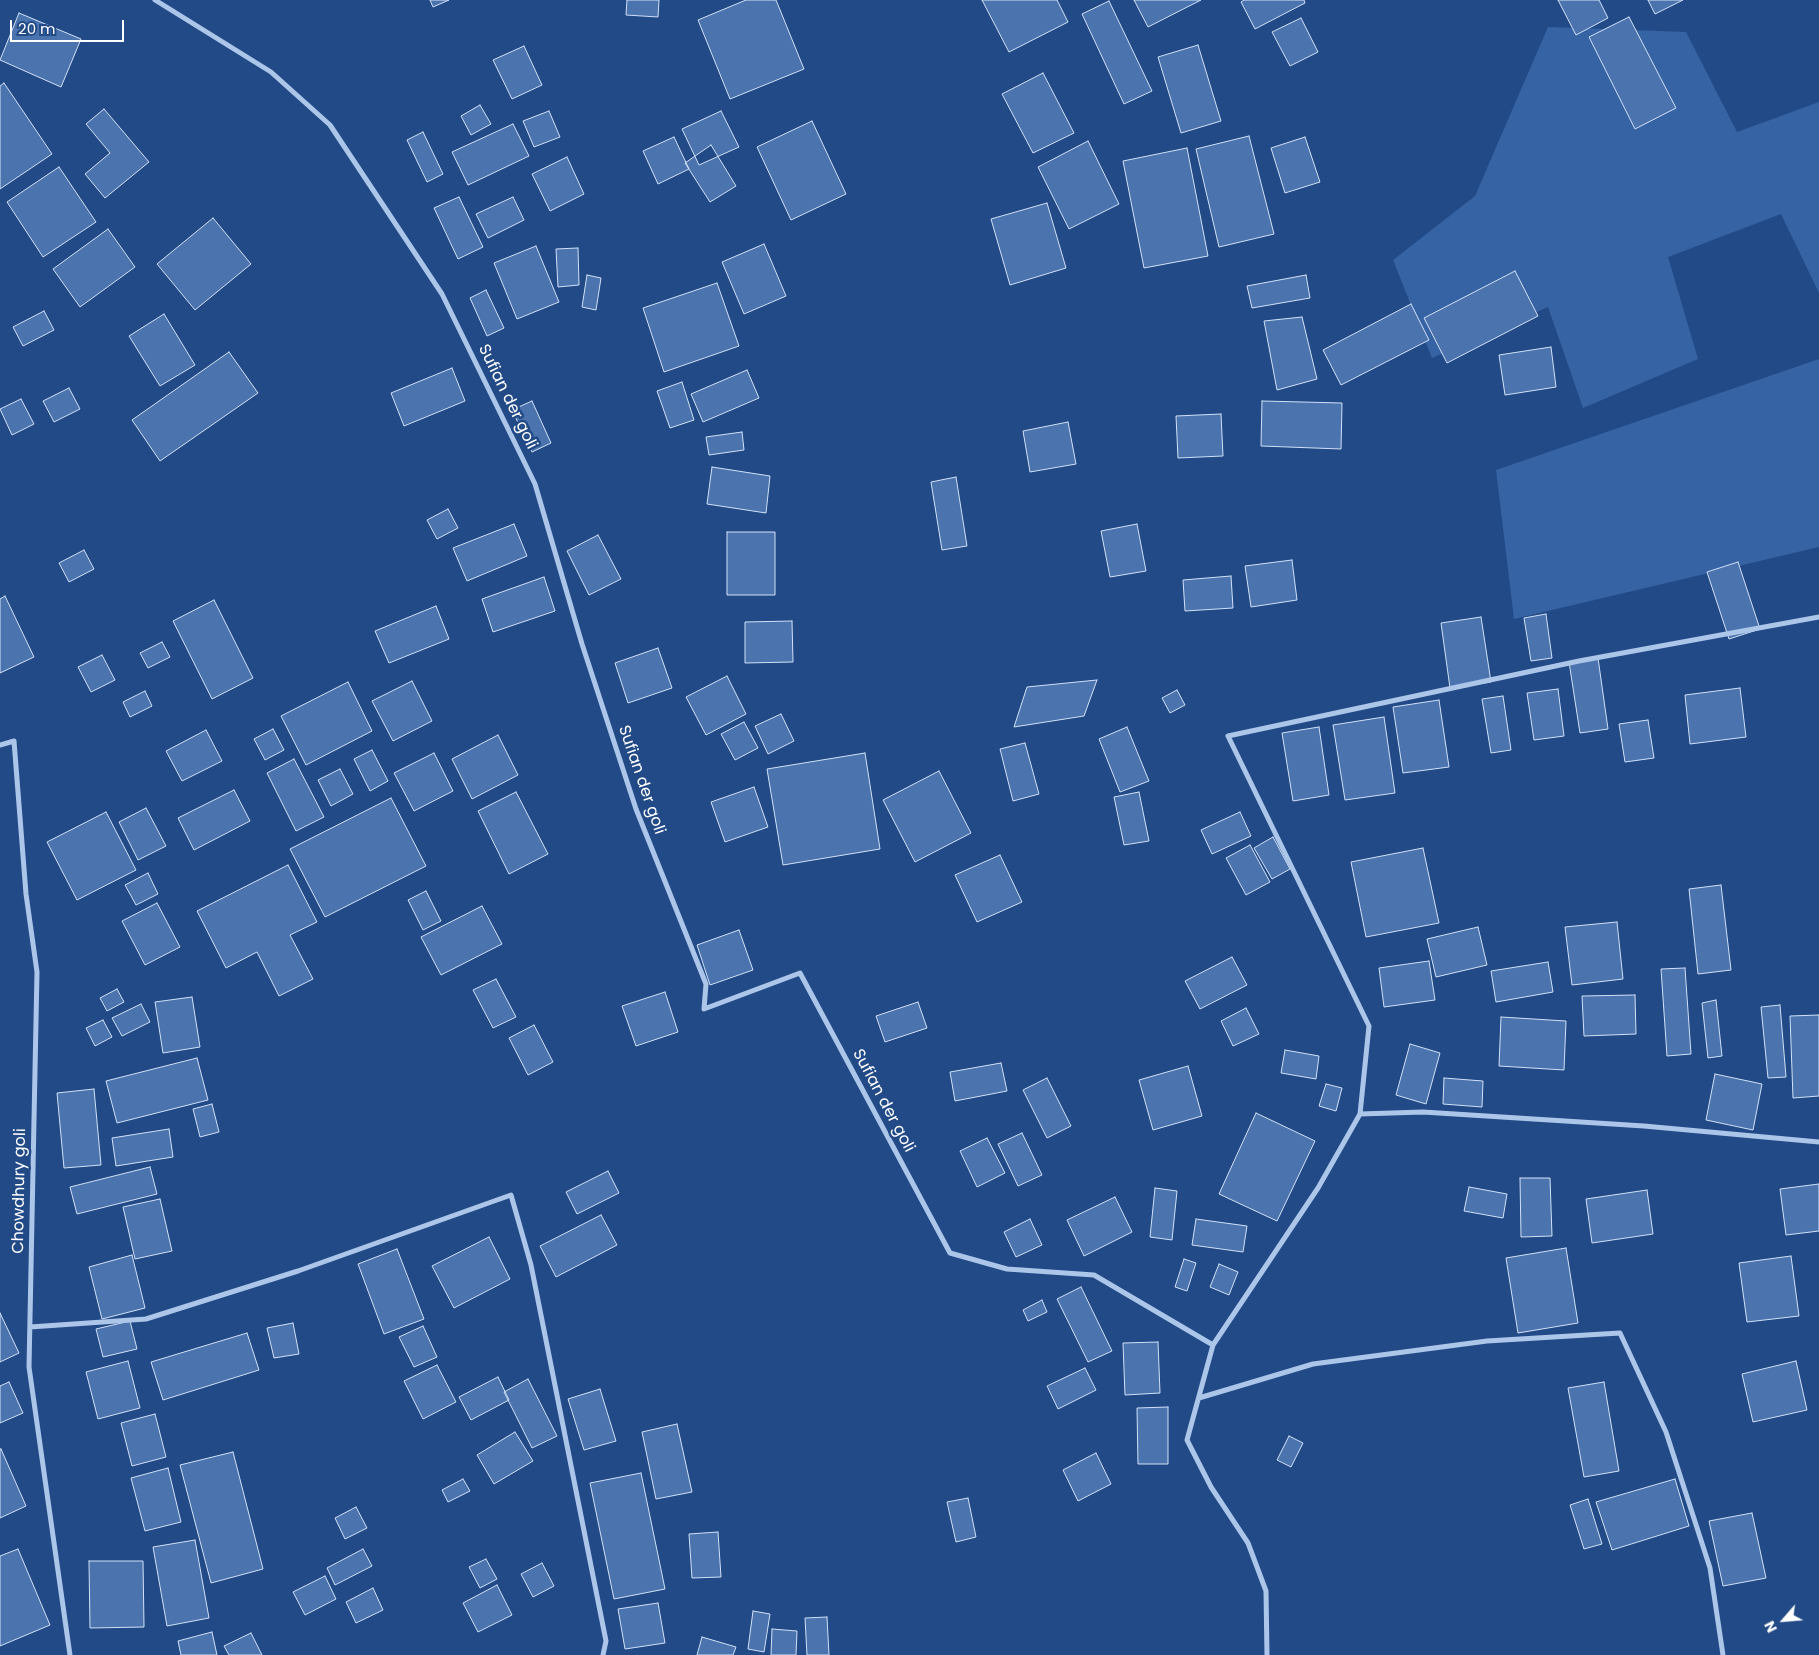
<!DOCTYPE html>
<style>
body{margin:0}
#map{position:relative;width:1819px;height:1655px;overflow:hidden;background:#224a87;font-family:Poppins,sans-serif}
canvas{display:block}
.north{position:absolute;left:1759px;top:1595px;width:50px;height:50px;-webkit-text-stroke:4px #224a87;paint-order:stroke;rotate:243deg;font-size:14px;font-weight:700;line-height:20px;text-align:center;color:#fff}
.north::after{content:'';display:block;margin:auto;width:18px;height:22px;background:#fff;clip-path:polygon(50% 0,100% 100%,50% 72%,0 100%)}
.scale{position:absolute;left:10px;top:20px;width:114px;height:22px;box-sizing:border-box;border:2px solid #fff;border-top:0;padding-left:6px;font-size:15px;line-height:18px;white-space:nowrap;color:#fff;-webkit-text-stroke:4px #224a87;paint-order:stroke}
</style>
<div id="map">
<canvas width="1819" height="1655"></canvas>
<div class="north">N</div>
<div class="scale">20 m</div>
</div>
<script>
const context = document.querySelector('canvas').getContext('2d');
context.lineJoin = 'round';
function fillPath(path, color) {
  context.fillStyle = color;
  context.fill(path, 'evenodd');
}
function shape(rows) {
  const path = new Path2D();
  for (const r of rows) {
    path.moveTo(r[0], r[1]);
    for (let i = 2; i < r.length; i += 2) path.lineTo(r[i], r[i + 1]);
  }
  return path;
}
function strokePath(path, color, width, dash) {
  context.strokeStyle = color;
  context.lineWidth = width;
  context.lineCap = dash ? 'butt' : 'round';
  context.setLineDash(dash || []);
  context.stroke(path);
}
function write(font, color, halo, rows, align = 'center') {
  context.font = font + ' Poppins,sans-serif';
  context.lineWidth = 5;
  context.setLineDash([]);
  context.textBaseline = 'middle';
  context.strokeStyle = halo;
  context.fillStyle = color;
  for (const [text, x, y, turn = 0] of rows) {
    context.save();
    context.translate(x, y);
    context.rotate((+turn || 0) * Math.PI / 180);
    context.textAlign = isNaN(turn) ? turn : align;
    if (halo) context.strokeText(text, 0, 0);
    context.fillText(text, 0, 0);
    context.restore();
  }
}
fillPath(shape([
 [1548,27,1686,32,1737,132,1819,102,1819,293,1781,214,1668,257,1698,359,1583,408,1548,307,1432,358,1393,260,1475,196],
 [1819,359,1819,547,1514,619,1496,470]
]), '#3663a4');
const building = shape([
 [430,0,449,0,433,7,430,0],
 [627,0,659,0,658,17,626,15,627,0],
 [746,0,776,0,804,69,730,99,698,20,746,0],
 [982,0,1057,0,1068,22,1009,52,982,0],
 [1134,0,1201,0,1148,27,1134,0],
 [1244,0,1304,0,1305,3,1255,29,1241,2,1244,0],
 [1558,0,1599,0,1608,18,1576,35,1558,0],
 [1648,0,1683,0,1655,14,1648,0],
 [1109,1,1152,91,1124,104,1082,14,1109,1],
 [19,13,81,39,61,87,0,60,19,13],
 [1629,17,1676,108,1635,129,1589,37,1629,17],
 [1301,18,1318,52,1290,66,1272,32,1301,18],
 [1198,45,1221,121,1181,133,1158,57,1198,45],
 [524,46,542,85,512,99,493,60,524,46],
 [1043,73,1074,133,1033,153,1002,94,1043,73],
 [4,83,52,154,0,189,0,86,4,83],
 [480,105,491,124,471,135,461,116,480,105],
 [104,109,149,162,105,198,85,174,110,153,86,124,104,109],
 [549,111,560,137,534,147,523,121,549,111],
 [721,111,739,147,699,165,682,129,721,111],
 [812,121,846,194,791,220,757,147,812,121],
 [513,124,529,156,468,185,452,152,513,124],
 [423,132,443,174,427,182,407,140,423,132],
 [1249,136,1274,234,1219,247,1196,149,1249,136],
 [674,137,689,169,658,184,643,151,674,137],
 [1305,137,1320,182,1285,193,1271,148,1305,137],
 [1088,141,1119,204,1069,229,1038,167,1088,141],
 [711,145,736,186,710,202,685,163,711,145],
 [1187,148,1208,256,1144,268,1123,161,1187,148],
 [567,157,584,194,550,211,532,174,567,157],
 [59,167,96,222,43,257,7,202,59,167],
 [459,197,483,247,458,259,434,208,459,197],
 [513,197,524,220,488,238,476,214,513,197],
 [1047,203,1066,268,1010,285,991,219,1047,203],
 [213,218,251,264,195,310,157,264,213,218],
 [108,229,135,267,80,307,53,269,108,229],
 [764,244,786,296,744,314,722,262,764,244],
 [536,246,559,302,517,319,494,263,536,246],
 [578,248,579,285,558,287,556,249,578,248],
 [1515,271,1538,316,1447,363,1424,318,1515,271],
 [587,275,601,278,596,310,582,307,587,275],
 [1306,275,1310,298,1252,308,1247,286,1306,275],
 [717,283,739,346,664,372,643,308,717,283],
 [486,290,504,328,487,336,470,298,486,290],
 [1411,304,1429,340,1341,385,1323,350,1411,304],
 [44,311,54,330,23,346,13,327,44,311],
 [164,314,195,365,160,386,129,336,164,314],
 [1302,317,1317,379,1277,390,1264,321,1302,317],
 [1551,347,1556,387,1505,395,1499,355,1551,347],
 [229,352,258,393,160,461,132,420,229,352],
 [452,368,465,401,404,426,391,393,452,368],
 [747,370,759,398,703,422,691,394,747,370],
 [682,382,694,420,670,428,657,391,682,382],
 [69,388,80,409,54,422,43,401,69,388],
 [21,399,34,424,12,435,0,409,21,399],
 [532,401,551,443,532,452,512,410,532,401],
 [1262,401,1342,403,1341,449,1261,446,1262,401],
 [1221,414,1223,456,1178,458,1176,416,1221,414],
 [1068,422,1076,464,1030,472,1023,431,1068,422],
 [742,432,744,450,709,455,706,437,742,432],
 [712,467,770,476,766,513,707,504,712,467],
 [956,477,967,546,942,550,931,482,956,477],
 [448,509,458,528,437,539,427,520,448,509],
 [514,524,527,556,467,581,453,548,514,524],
 [1137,524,1146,571,1110,577,1101,531,1137,524],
 [727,532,775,532,775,595,727,595,727,532],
 [598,535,621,579,589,595,567,551,598,535],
 [84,550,94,569,69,582,59,563,84,550],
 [1292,560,1297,600,1251,607,1245,566,1292,560],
 [1738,562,1760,629,1729,639,1707,572,1738,562],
 [1231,576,1233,608,1185,611,1183,580,1231,576],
 [544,577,555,611,493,632,482,599,544,577],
 [5,596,34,657,0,673,0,599,5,596],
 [214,600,253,678,212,699,173,621,214,600],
 [436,606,449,639,389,663,375,631,436,606],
 [1546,614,1552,658,1531,661,1524,618,1546,614],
 [1481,617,1491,682,1450,688,1441,623,1481,617],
 [792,621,793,662,745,663,745,622,792,621],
 [162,642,170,657,148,668,140,653,162,642],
 [658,648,672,688,628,703,615,663,658,648],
 [102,655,115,680,91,692,78,667,102,655],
 [1598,658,1608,729,1580,733,1569,662,1598,658],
 [727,676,746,714,706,735,686,697,727,676],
 [1097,680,1084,716,1014,727,1027,687,1097,680],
 [412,681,432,721,393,741,372,701,412,681],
 [348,682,372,731,306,765,281,716,348,682],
 [1740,688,1746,737,1690,744,1685,695,1740,688],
 [1558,689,1564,736,1534,740,1527,693,1558,689],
 [1177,690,1185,705,1170,713,1162,698,1177,690],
 [145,691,152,706,130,717,123,702,145,691],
 [1503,696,1511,750,1491,753,1482,699,1503,696],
 [1439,700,1449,767,1403,773,1393,707,1439,700],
 [781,714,794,741,768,754,755,726,781,714],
 [1384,717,1395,793,1345,800,1333,725,1384,717],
 [1648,720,1654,758,1625,762,1619,724,1648,720],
 [744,722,758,748,735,760,721,734,744,722],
 [1127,727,1149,781,1120,792,1099,739,1127,727],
 [1319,727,1329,795,1293,801,1282,733,1319,727],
 [273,729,284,750,265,760,254,739,273,729],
 [206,730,222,761,182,781,166,751,206,730],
 [498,735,518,775,472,799,452,759,498,735],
 [1025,743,1039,794,1013,801,1000,749,1025,743],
 [372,750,388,781,370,791,354,759,372,750],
 [434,753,453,791,414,811,394,773,434,753],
 [865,753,880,849,783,865,767,769,865,753],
 [294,759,324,817,296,831,267,773,294,759],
 [340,769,353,794,331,806,318,780,340,769],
 [939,771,971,833,915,862,883,800,939,771],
 [754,787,768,827,725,842,711,802,754,787],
 [234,790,250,821,194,850,178,818,234,790],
 [516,792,548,854,509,874,478,811,516,792],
 [1139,792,1149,841,1124,845,1114,797,1139,792],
 [391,798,426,866,325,917,290,849,391,798],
 [146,808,166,846,138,860,119,822,146,808],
 [106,812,136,870,77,900,47,842,106,812],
 [1240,812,1251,836,1212,854,1201,830,1240,812],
 [1273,837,1290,869,1272,879,1254,848,1273,837],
 [1250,845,1270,882,1246,895,1226,858,1250,845],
 [1423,848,1439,923,1366,937,1351,862,1423,848],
 [1000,855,1022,902,977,922,955,875,1000,855],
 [288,865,317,922,290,935,313,979,279,996,257,952,226,968,197,911,288,865],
 [148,873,158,894,136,905,125,885,148,873],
 [1721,885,1731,970,1698,974,1689,889,1721,885],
 [426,891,441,921,423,930,408,900,426,891],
 [157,903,180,947,145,965,122,921,157,903],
 [482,906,502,944,441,975,421,937,482,906],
 [1617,922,1623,979,1572,985,1565,927,1617,922],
 [1478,927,1487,965,1436,977,1427,939,1478,927],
 [739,930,753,970,710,985,697,945,739,930],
 [1232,957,1247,985,1200,1009,1185,981,1232,957],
 [1429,961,1435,1000,1384,1007,1379,968,1429,961],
 [1548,962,1553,992,1496,1002,1491,971,1548,962],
 [1685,968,1691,1054,1667,1056,1661,969,1685,968],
 [496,979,516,1017,493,1028,473,990,496,979],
 [117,989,124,1002,107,1011,100,998,117,989],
 [665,992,678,1032,636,1046,622,1006,665,992],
 [1635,995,1636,1034,1584,1036,1582,996,1635,995],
 [192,997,200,1047,163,1053,155,1002,192,997],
 [1716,1000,1722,1056,1708,1058,1702,1003,1716,1000],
 [918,1002,927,1028,885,1042,876,1016,918,1002],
 [141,1004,150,1022,122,1036,112,1018,141,1004],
 [1780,1005,1786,1077,1768,1078,1761,1007,1780,1005],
 [1246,1008,1259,1034,1233,1046,1221,1021,1246,1008],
 [1819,1015,1819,1096,1793,1098,1790,1016,1819,1015],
 [1501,1017,1566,1021,1564,1070,1499,1066,1501,1017],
 [103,1020,112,1037,95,1046,86,1028,103,1020],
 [534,1025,553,1062,528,1075,509,1038,534,1025],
 [1410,1044,1440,1053,1426,1104,1396,1095,1410,1044],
 [1285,1050,1319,1056,1316,1079,1281,1073,1285,1050],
 [197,1058,208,1100,117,1123,106,1081,197,1058],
 [1001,1063,1007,1091,955,1101,950,1072,1001,1063],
 [1188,1066,1202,1116,1153,1130,1139,1080,1188,1066],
 [1715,1074,1762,1084,1753,1130,1706,1120,1715,1074],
 [1047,1078,1071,1126,1047,1138,1023,1090,1047,1078],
 [1444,1078,1483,1081,1482,1107,1443,1104,1444,1078],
 [1326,1084,1342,1088,1336,1111,1319,1106,1326,1084],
 [94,1089,101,1165,64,1168,57,1093,94,1089],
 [212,1104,219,1132,200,1137,193,1109,212,1104],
 [1256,1113,1315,1141,1277,1221,1219,1194,1256,1113],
 [169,1129,173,1157,116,1166,112,1138,169,1129],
 [1022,1133,1042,1175,1018,1186,998,1144,1022,1133],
 [987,1138,1005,1173,977,1187,960,1151,987,1138],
 [150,1167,157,1194,77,1214,70,1187,150,1167],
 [608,1171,619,1193,577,1214,566,1192,608,1171],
 [1520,1178,1550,1178,1552,1236,1521,1237,1520,1178],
 [1819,1184,1819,1231,1786,1235,1780,1189,1819,1184],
 [1469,1187,1507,1194,1503,1218,1464,1211,1469,1187],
 [1155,1188,1177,1191,1172,1240,1150,1237,1155,1188],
 [1647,1190,1653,1234,1592,1243,1586,1199,1647,1190],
 [1115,1197,1132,1232,1084,1256,1067,1220,1115,1197],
 [160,1199,172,1251,135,1259,123,1207,160,1199],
 [601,1215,617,1245,556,1277,540,1246,601,1215],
 [1030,1219,1042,1245,1016,1257,1004,1232,1030,1219],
 [1196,1219,1247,1226,1243,1252,1192,1245,1196,1219],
 [489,1237,510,1279,454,1308,432,1266,489,1237],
 [1566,1248,1578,1323,1518,1333,1506,1258,1566,1248],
 [397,1249,424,1319,384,1334,358,1264,397,1249],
 [132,1255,145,1308,102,1319,89,1267,132,1255],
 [1791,1256,1799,1316,1747,1322,1739,1263,1791,1256],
 [1184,1259,1196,1263,1187,1291,1175,1287,1184,1259],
 [1219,1264,1238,1272,1229,1295,1210,1287,1219,1264],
 [1081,1287,1112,1351,1088,1362,1057,1299,1081,1287],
 [1042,1300,1047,1312,1028,1321,1023,1310,1042,1300],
 [0,1313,19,1353,0,1362,0,1313],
 [130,1321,137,1349,103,1357,96,1329,130,1321],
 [293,1323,299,1354,274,1358,267,1328,293,1323],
 [423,1326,437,1357,414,1367,399,1337,423,1326],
 [247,1333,259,1370,163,1400,151,1362,247,1333],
 [1158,1342,1160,1393,1125,1395,1123,1343,1158,1342],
 [128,1361,140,1408,98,1419,86,1372,128,1361],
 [1796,1361,1807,1410,1753,1422,1742,1374,1796,1361],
 [437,1365,456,1402,423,1419,404,1381,437,1365],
 [1085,1368,1096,1390,1058,1409,1047,1386,1085,1368],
 [498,1377,509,1400,471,1420,459,1397,498,1377],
 [528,1379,557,1436,532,1448,504,1392,528,1379],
 [9,1382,23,1413,0,1423,0,1386,9,1382],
 [1604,1382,1619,1471,1584,1477,1568,1388,1604,1382],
 [600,1389,616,1441,584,1450,568,1399,600,1389],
 [1168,1407,1168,1464,1138,1464,1137,1408,1168,1407],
 [155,1414,166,1457,132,1466,121,1423,155,1414],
 [677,1424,692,1492,656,1499,642,1432,677,1424],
 [515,1432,533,1461,494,1484,477,1455,515,1432],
 [1289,1436,1303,1443,1291,1467,1277,1460,1289,1436],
 [1,1449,26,1506,0,1518,0,1449,1,1449],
 [233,1452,263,1569,211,1583,180,1465,233,1452],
 [1096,1453,1111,1484,1078,1501,1063,1470,1096,1453],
 [168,1468,181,1522,145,1531,131,1478,168,1468],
 [641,1473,665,1589,614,1599,590,1483,641,1473],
 [463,1479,470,1491,448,1502,442,1490,463,1479],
 [1675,1479,1689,1526,1612,1550,1596,1502,1675,1479],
 [968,1498,976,1537,956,1542,947,1502,968,1498],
 [1588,1499,1602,1544,1584,1549,1570,1505,1588,1499],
 [356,1507,367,1528,345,1539,335,1518,356,1507],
 [1752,1513,1766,1578,1723,1586,1709,1521,1752,1513],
 [718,1532,721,1577,692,1578,689,1534,718,1532],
 [195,1540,209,1618,167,1626,153,1547,195,1540],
 [18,1549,50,1625,0,1646,0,1556,18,1549],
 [363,1549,372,1566,335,1585,327,1568,363,1549],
 [486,1559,497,1579,480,1588,469,1567,486,1559],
 [89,1561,143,1561,144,1627,90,1628,89,1561],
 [542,1563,554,1586,533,1597,521,1574,542,1563],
 [325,1576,336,1599,305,1615,293,1592,325,1576],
 [497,1585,512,1615,478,1632,463,1603,497,1585],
 [373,1588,383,1610,356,1623,346,1602,373,1588],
 [658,1603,665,1643,625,1649,618,1609,658,1603],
 [753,1611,770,1614,764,1652,748,1649,753,1611],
 [827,1617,829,1655,807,1655,805,1618,827,1617],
 [772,1629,797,1631,796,1655,771,1655,772,1629],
 [212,1632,217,1655,181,1655,178,1641,212,1632],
 [251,1633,262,1655,229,1655,224,1646,251,1633],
 [702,1637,736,1647,733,1655,697,1655,702,1637]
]);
fillPath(building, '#4b74af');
strokePath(building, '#d1e1f7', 1);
strokePath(shape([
 [155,0,271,72,330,125,442,294,535,484,582,644,636,809,706,984,704,1009,800,973,950,1253,1007,1269,1094,1275,1213,1345],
 [0,745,14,741,26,894,37,972,29,1367,70,1655],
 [1360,1114,1423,1112,1644,1126,1819,1142],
 [30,1327,146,1319,298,1271,511,1195,531,1265,606,1641,603,1655],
 [1199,1398,1313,1364,1487,1341,1620,1333,1666,1432,1710,1568,1723,1655],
 [1267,1655,1266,1591,1248,1543,1211,1487,1187,1440,1213,1345,1318,1188,1360,1114,1369,1026,1228,736,1579,661,1819,617]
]), '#acc6ea', 5);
write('16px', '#fff', '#224a87', [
 ["Sufian der goli",507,397,64],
 ["Sufian der goli",641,780,71],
 ["Sufian der goli",883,1101,62],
 ["Chowdhury goli",20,1191,-89]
]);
</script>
